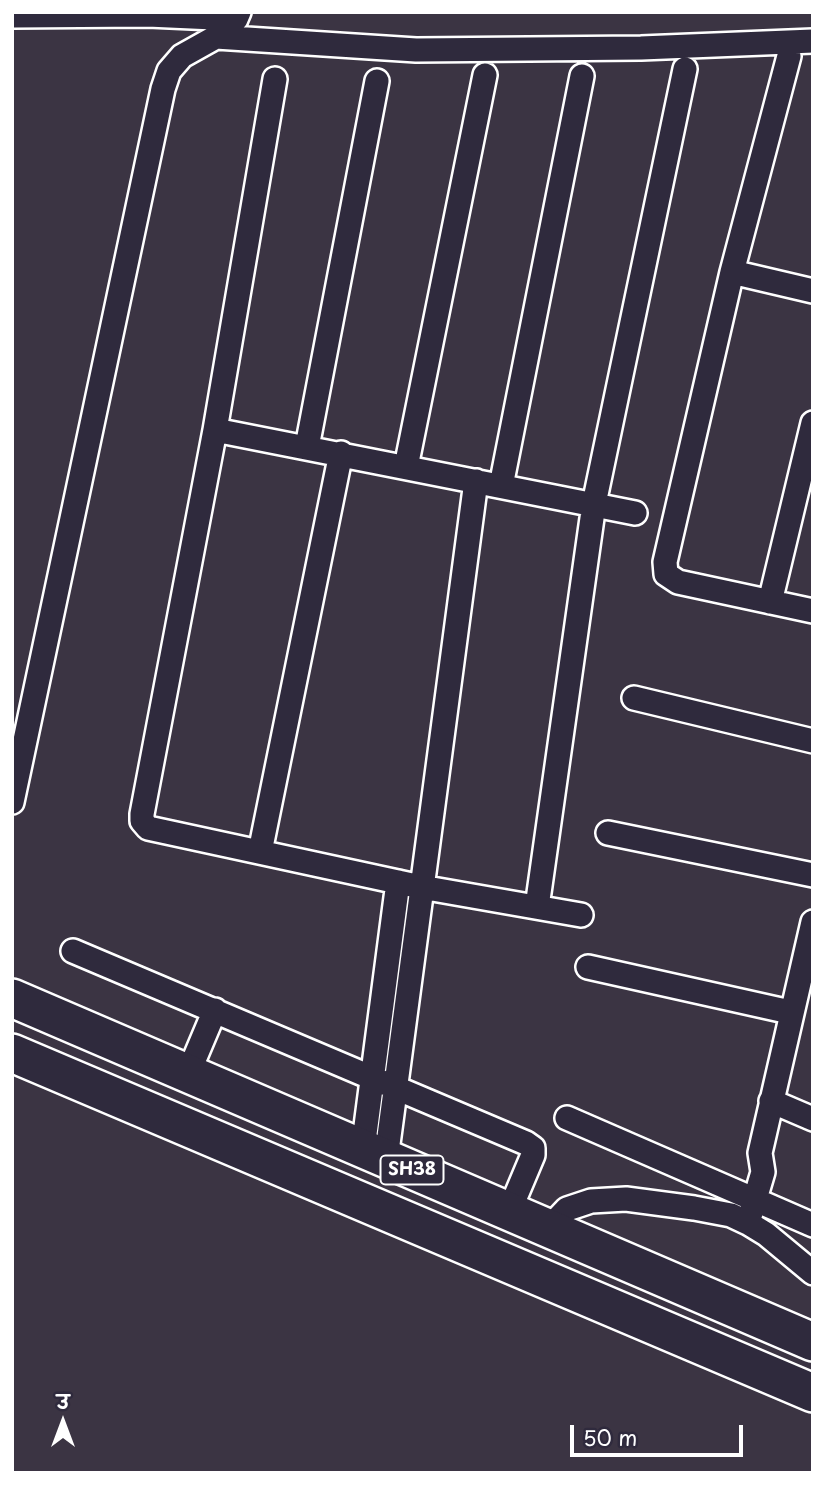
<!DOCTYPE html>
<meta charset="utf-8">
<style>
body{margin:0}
#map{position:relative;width:825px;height:1485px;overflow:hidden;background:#3b3443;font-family:"Playpen Sans","Playpen Sans Deva",sans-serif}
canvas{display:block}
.frame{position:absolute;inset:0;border:14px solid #fff;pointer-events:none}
.north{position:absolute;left:28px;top:1387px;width:70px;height:70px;-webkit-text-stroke:5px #2f2a3d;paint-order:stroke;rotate:0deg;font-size:19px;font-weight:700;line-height:28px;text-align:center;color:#fff}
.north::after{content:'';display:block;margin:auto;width:24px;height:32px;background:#fff;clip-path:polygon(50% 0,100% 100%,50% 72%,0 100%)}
.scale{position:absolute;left:570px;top:1425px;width:173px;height:32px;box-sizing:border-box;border:4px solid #fff;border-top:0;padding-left:9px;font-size:21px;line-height:24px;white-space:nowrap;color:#fff;-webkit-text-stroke:5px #2f2a3d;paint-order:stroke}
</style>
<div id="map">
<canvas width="825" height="1485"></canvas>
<div class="frame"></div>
<div class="north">उ</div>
<div class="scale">50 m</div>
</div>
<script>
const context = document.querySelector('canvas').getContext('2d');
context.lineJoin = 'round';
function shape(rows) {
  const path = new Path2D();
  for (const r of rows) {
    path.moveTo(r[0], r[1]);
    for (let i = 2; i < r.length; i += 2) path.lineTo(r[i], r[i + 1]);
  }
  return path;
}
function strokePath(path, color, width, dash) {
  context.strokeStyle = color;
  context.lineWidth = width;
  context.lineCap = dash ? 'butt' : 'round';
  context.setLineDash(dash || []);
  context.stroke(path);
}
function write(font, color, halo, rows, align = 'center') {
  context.font = font + ' "Playpen Sans",sans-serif';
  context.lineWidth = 6;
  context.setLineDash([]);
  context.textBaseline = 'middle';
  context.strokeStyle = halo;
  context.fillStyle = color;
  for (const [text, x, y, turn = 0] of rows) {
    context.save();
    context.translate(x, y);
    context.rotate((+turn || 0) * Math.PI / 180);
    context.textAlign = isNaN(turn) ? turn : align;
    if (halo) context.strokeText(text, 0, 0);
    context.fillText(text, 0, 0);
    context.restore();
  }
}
const minor = shape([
 [12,16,148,15,236,19],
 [216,37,416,50,641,48,813,41],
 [789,56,732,272,665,562,666,574,678,582,813,611],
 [732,272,813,291],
 [215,430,275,79],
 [307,447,377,81],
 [406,467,485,75],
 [501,486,582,76],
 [770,602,813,423],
 [634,698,813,741],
 [12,802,163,89,169,71,182,56,216,37,236,19,239,12],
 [608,833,813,875],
 [260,852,341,453],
 [537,907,594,504,685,69],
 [581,915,421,887,148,828,142,821,142,814,215,430,635,513],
 [73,951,526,1143,533,1148,533,1155,509,1212],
 [588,967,790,1012],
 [188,1074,215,1010],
 [771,1101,813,1119],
 [567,1118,813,1225],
 [363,1149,398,882],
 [386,1159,476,481],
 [748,1223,763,1172,760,1153,813,922],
 [548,1229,567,1209,591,1201,626,1199,694,1208,731,1215,748,1223,766,1234,813,1273]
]);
const primary = shape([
 [12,998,813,1342],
 [12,1053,813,1393]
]);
strokePath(minor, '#fff', 28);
strokePath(primary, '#fff', 42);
strokePath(minor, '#2f2a3d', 23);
strokePath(primary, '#2f2a3d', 37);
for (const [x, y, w] of [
 [412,1170,63]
]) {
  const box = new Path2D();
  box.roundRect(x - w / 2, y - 14.5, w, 29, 5);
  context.fillStyle = '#2f2a3d';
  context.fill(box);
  strokePath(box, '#fff', 2);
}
write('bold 18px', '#fff', null, [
 ["SH38",412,1170]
]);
</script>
